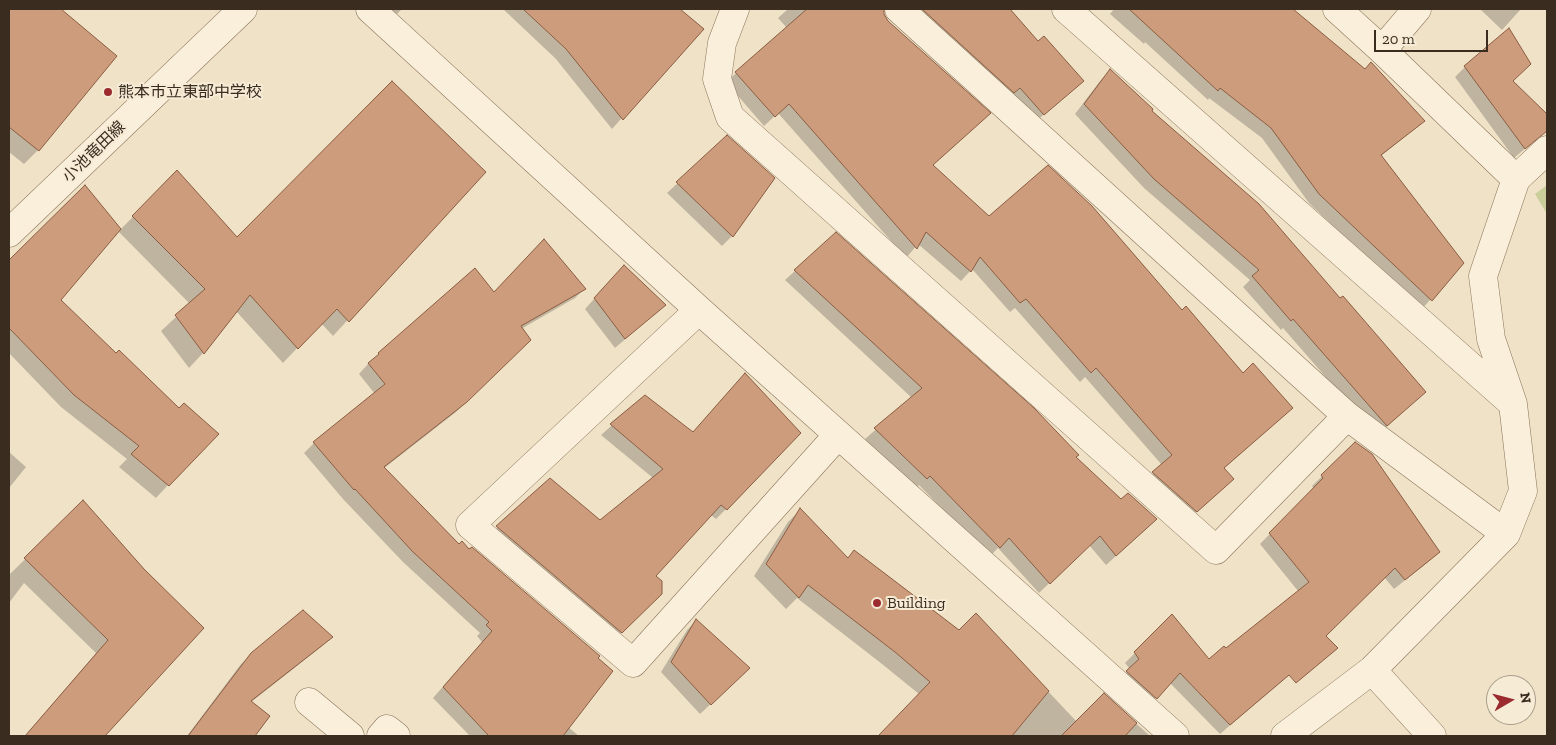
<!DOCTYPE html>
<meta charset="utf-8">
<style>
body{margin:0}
#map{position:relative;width:1556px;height:745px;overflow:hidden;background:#efe2c7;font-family:"Zilla Slab",serif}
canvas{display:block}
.frame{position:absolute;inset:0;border:10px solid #3b2c20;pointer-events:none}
.north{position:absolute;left:1486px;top:675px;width:50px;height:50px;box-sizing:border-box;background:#f6ecd6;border:1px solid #ab9f8d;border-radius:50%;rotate:82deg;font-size:14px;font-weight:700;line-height:20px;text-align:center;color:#3b2c20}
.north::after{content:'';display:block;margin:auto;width:18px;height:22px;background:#9b2b2f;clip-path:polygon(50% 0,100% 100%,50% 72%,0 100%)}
.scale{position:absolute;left:1374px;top:30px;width:114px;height:22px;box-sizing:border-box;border:2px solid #3b2c20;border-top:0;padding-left:6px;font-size:15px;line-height:18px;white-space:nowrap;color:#3b2c20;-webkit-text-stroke:4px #f6ecd6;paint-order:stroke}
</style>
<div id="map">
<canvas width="1556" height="745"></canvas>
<div class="frame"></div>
<div class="north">N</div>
<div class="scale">20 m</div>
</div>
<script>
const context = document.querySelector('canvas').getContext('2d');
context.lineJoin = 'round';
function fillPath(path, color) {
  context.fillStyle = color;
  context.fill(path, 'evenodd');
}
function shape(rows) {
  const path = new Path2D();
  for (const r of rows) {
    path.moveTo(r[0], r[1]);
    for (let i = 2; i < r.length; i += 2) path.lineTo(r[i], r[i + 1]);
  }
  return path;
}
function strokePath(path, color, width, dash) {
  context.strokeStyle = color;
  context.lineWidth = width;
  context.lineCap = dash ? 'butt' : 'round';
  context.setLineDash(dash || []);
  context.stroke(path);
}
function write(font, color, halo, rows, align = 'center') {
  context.font = font + ' "Zilla Slab","Noto Sans JP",serif';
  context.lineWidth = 4;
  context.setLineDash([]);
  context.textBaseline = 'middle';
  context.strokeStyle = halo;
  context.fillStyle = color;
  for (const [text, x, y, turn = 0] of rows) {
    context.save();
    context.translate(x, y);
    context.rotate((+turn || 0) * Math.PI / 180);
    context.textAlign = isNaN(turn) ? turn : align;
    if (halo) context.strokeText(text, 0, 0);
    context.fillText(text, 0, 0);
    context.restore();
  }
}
fillPath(shape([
 [1547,185,1547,214,1535,194]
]), '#c9ce9a');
fillPath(shape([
 [9,9,59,9,115,57,38,150,24,164,9,152],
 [390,9,402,9,396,15],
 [503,9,589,9,602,21,613,9,678,9,702,29,612,129,556,59],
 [788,9,883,9,883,15,932,165,989,218,1182,312,1281,418,1223,469,1222,489,1186,521,1143,483,1162,465,1085,377,1080,382,1015,308,1010,312,972,269,961,281,918,244,906,258,778,113,764,126,726,82,787,28,778,18],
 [901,9,1008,9,1038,43,1072,90,1033,124],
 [1114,9,1291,9,1423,121,1413,130,1381,156,1463,263,1421,310,1309,203,1262,138,1209,98,1208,100,1145,42,1144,44,1110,14],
 [1480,9,1521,9,1502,30],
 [1465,67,1512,81,1547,116,1547,130,1514,158,1455,77],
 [1110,71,1340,300,1424,392,1377,436,1283,328,1281,330,1243,287,1250,280,1144,188,1075,114,1100,81],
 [727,137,732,236,722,246,667,193],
 [177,172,237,238,484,172,333,336,321,323,283,363,236,311,203,353,189,368,161,331,190,304,118,231,59,300,168,485,156,498,119,467,127,459,61,407,9,353,9,262,84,187,120,230],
 [836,234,1074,458,1146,529,1106,565,1089,545,1039,593,998,548,989,557,919,485,916,488,865,439,912,398,785,280],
 [475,269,494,294,585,288,575,298,521,329,530,340,456,412,383,469,568,727,579,736,470,736,433,698,482,642,477,636,480,633,403,562,343,499,304,453,314,443,375,394,359,374,368,364],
 [614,277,665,305,615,348,585,309],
 [645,396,726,509,716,519,711,515,655,576,661,593,611,643,487,537,550,480,600,521,653,478,601,435],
 [1356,443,1438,552,1428,562,1394,589,1384,577,1325,636,1318,650,1220,734,1170,683,1146,708,1117,682,1130,669,1125,663,1172,616,1209,661,1226,650,1298,591,1260,544,1314,489,1312,486],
 [9,452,26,467,9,488],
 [83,502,143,570,202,628,103,736,25,736,96,653,24,583,9,603,9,575],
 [800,510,847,559,854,552,959,632,976,615,1077,722,1104,695,1150,736,879,736,919,694,882,664,797,598,786,609,754,576,788,522],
 [696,621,739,678,700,714,661,672,687,630],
 [331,637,321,647,250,703,268,717,254,736,187,736,241,664,252,654]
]), '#0003');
const building = shape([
 [9,9,61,9,117,56,39,151,9,127,9,9],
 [523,9,680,9,704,29,623,120,566,49,523,9],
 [807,9,884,9,884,14,888,21,991,113,933,165,989,216,1048,165,1092,206,1182,310,1186,306,1243,373,1253,363,1293,408,1224,468,1234,479,1197,512,1152,472,1172,455,1096,368,1091,373,1026,299,1020,303,980,257,971,272,926,232,917,249,789,104,775,117,735,72,807,9],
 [922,9,1010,9,1038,41,1044,36,1084,81,1044,115,1020,88,1014,93,922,9],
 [1129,9,1293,9,1365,69,1371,62,1425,121,1381,155,1464,263,1432,301,1319,194,1271,128,1220,88,1218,91,1129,9],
 [1509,28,1531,64,1513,81,1547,114,1547,131,1525,149,1464,66,1509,28],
 [1110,69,1153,109,1152,111,1259,204,1340,298,1343,296,1426,392,1387,426,1293,319,1291,321,1252,276,1259,270,1154,179,1084,104,1110,69],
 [392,81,486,172,349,322,337,309,298,349,250,295,204,354,175,315,205,289,132,216,177,170,237,237,392,81],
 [727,135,775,178,733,237,676,182,727,135],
 [85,185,121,229,61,300,116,353,119,350,179,408,184,403,219,434,169,486,131,454,139,446,74,395,9,328,9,260,85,185],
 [836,232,1034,408,1079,455,1076,457,1121,499,1128,493,1157,519,1116,556,1100,536,1050,584,1009,538,1000,548,930,476,927,479,874,428,922,388,794,270,836,232],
 [544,239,586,289,521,326,531,340,467,402,384,467,459,544,462,541,469,549,472,547,600,656,598,658,613,671,563,736,489,736,443,687,492,631,486,625,489,622,413,552,355,489,354,490,313,442,385,384,368,363,379,354,378,353,475,268,494,292,544,239],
 [624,265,666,305,625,339,594,298,624,265],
 [745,373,801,433,727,510,721,505,656,576,662,581,662,594,622,633,496,526,550,478,600,520,663,469,610,424,645,395,693,432,745,373],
 [1355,442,1372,454,1440,552,1405,580,1395,568,1326,636,1338,648,1296,683,1289,675,1230,725,1180,673,1157,699,1126,671,1139,659,1134,652,1172,614,1209,659,1224,646,1226,648,1309,582,1269,533,1323,478,1321,475,1355,442],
 [83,500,144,569,204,628,105,736,25,736,108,640,24,558,83,500],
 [800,508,848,558,854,550,959,630,976,613,1049,691,1012,736,878,736,930,682,895,652,808,585,799,598,766,564,800,508],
 [303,610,333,637,251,701,270,716,255,736,188,736,251,653,303,610],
 [696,619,750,668,711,705,671,662,696,619],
 [1104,693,1137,723,1125,736,1061,736,1104,693]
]);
fillPath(building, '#cd9c7c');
strokePath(building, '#8a5c41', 1);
const street = shape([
 [370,9,699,310,1175,736],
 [735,9,722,43,717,79,730,117,1216,550,1347,416],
 [899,9,1347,416,1506,534],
 [1066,9,1512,403],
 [1337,9,1382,50,1516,179],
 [1382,50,1417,9],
 [9,233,243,9],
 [699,310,470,525,633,663,838,435],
 [1372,670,1432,736],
 [309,702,350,736],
 [381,736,387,729,396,736],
 [1285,736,1372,670,1506,534,1523,491,1513,404,1491,339,1483,276,1516,179,1547,150]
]);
strokePath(street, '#8b745c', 29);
strokePath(street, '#f9efda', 28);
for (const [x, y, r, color] of [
 [108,92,5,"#9b2b2f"],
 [877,603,5,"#9b2b2f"]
]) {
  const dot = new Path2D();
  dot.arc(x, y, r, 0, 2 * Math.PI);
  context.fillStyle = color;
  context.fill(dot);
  strokePath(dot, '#f6ecd6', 2);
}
write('16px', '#3b2c20', '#f6ecd6', [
 ["熊本市立東部中学校",118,92],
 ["Building",887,603]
], 'left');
write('16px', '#3b2c20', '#f6ecd6', [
 ["小池竜田線",94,152,-44]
]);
</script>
